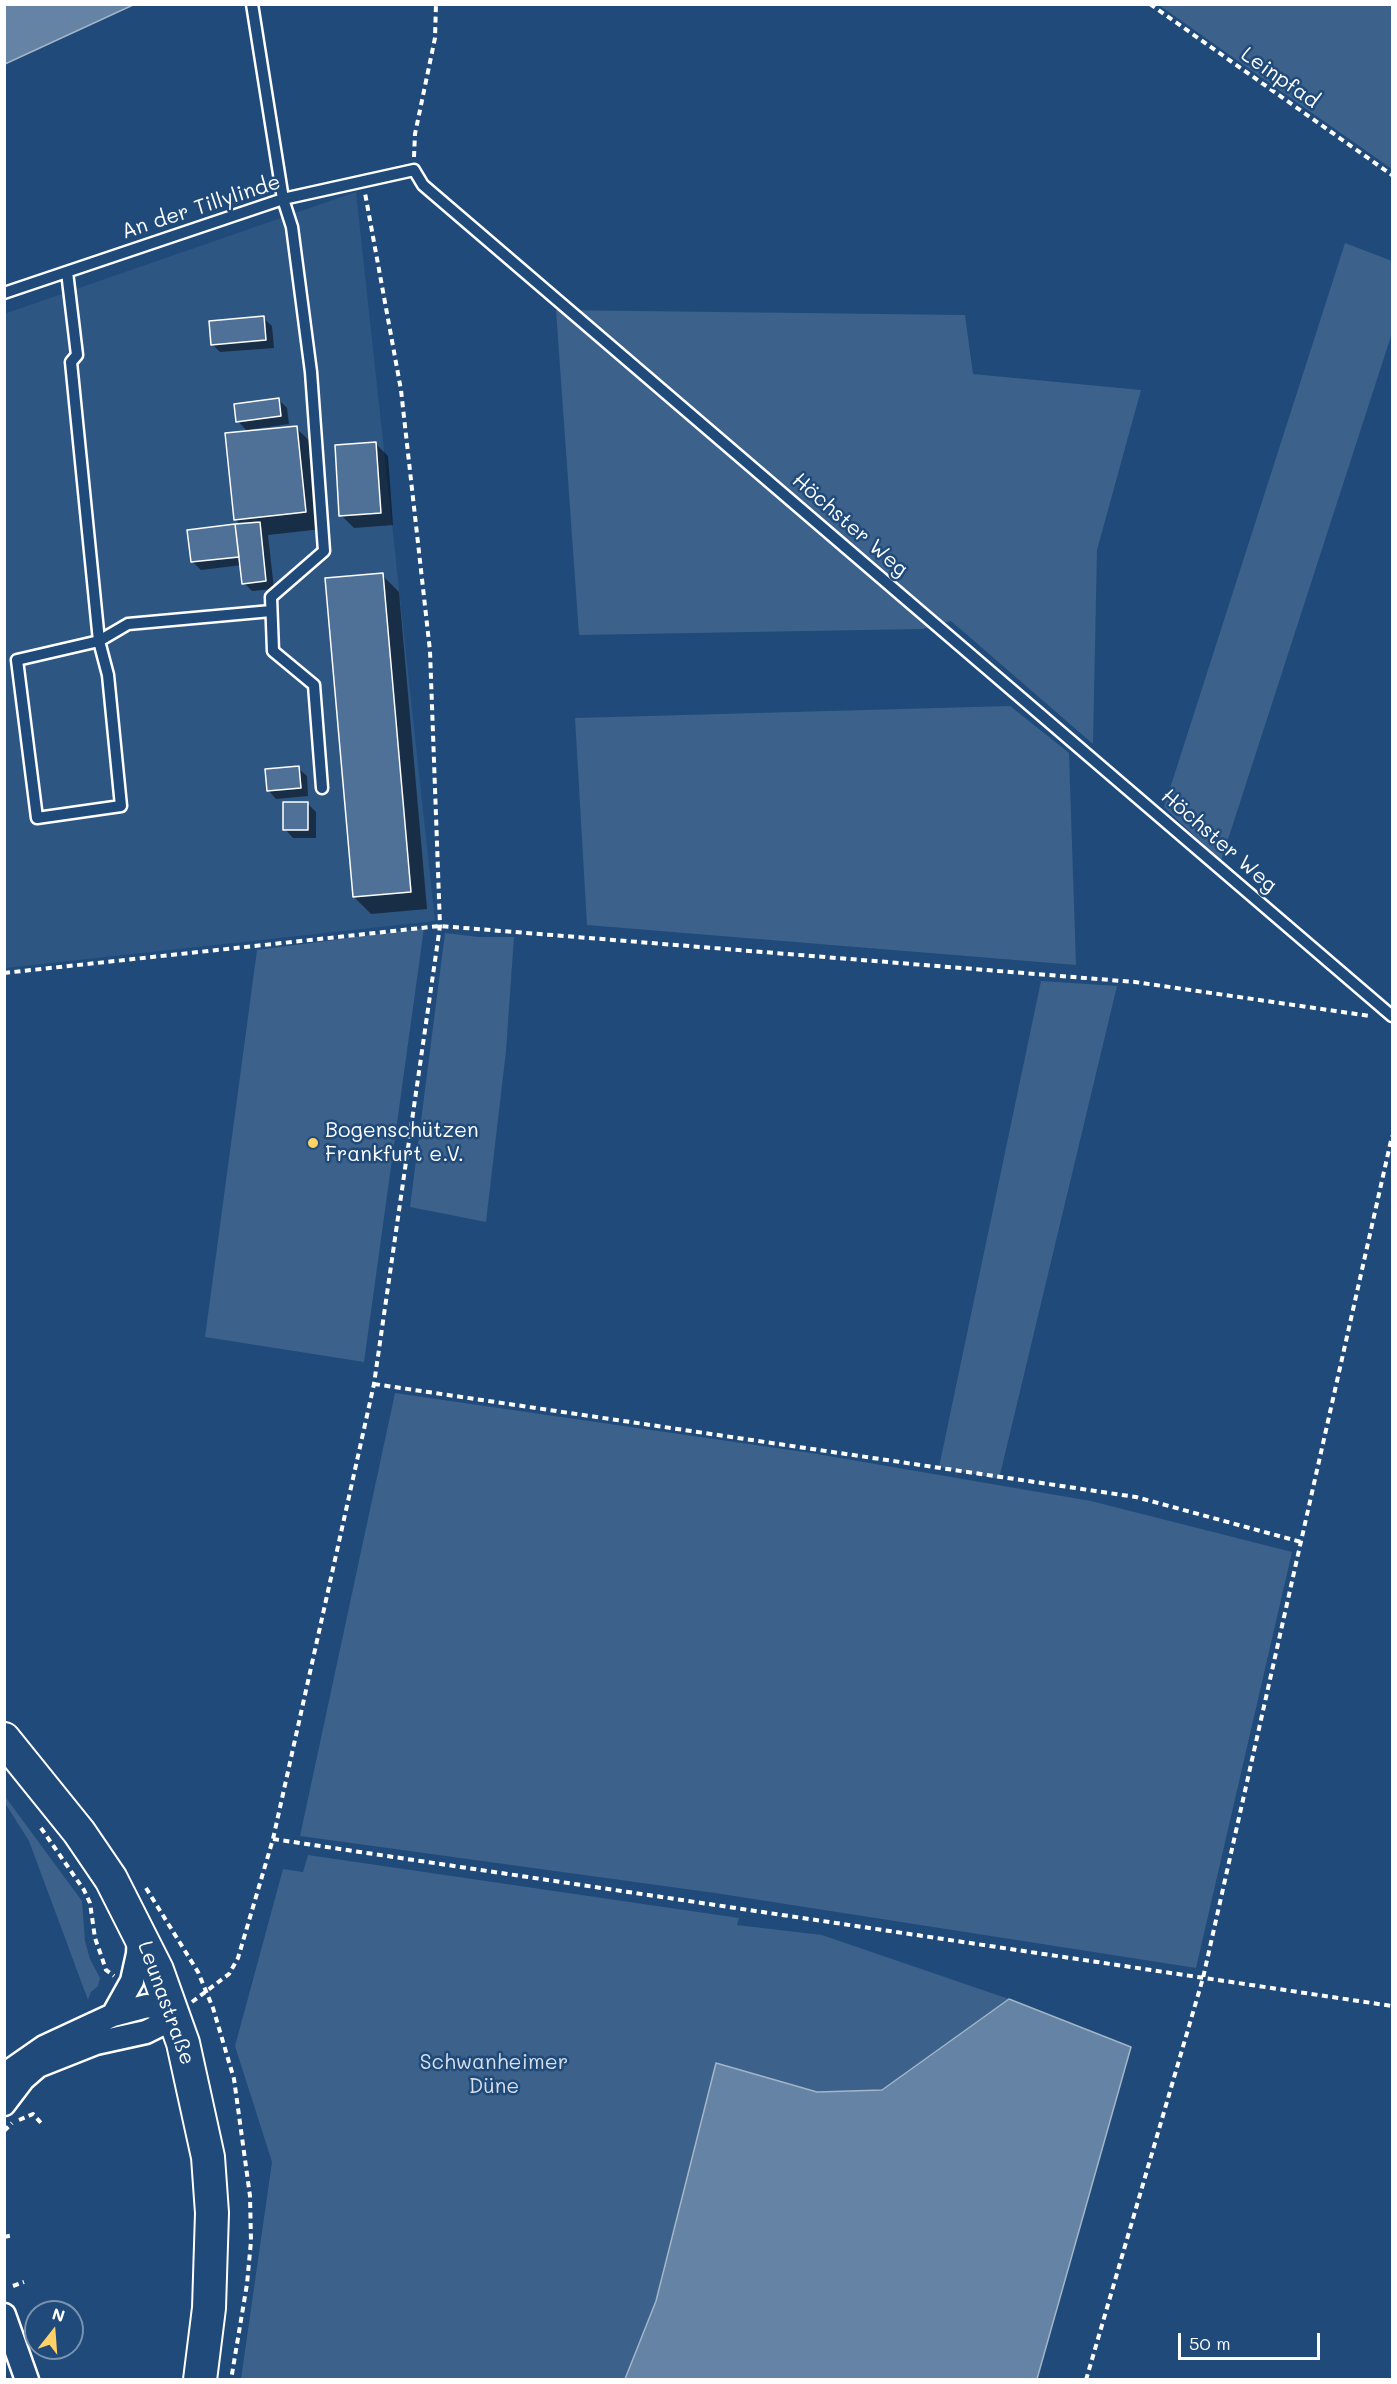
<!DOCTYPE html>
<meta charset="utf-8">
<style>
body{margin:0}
#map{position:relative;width:1397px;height:2384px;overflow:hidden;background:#1f4a7a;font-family:Mali,sans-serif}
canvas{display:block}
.frame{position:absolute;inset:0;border:6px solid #fff;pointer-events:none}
.north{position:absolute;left:24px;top:2300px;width:60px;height:60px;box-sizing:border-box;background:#1f4a7a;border:2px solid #7992af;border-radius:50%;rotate:17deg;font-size:16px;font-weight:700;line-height:24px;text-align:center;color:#fff}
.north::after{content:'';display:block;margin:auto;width:21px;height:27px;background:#ffd166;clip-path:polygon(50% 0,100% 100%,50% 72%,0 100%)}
.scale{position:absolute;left:1178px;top:2333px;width:142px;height:27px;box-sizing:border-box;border:3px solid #fff;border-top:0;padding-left:8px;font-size:18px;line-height:21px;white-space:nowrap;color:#fff;-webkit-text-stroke:4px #1f4a7a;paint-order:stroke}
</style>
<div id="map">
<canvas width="1397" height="2384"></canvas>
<div class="frame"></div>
<div class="north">N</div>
<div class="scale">50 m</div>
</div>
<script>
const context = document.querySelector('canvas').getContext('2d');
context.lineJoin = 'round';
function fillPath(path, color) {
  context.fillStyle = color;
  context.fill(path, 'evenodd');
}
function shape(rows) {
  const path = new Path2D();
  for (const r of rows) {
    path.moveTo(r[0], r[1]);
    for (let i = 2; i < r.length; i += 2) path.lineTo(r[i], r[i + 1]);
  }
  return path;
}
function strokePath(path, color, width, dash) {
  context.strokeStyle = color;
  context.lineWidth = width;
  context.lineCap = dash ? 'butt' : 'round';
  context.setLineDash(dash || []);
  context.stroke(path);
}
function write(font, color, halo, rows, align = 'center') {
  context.font = font + ' Mali,sans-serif';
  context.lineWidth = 5;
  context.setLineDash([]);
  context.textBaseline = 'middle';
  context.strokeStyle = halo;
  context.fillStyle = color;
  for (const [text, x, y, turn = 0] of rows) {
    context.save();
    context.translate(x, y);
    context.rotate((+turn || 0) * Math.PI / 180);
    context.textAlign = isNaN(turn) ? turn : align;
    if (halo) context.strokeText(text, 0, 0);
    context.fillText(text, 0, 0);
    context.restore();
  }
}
fillPath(shape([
 [356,192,435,921,5,968,4,314]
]), '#2e5683');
fillPath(shape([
 [1159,5,1392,5,1392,169,1241,63],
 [1345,243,1392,261,1392,333,1221,861,1164,807],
 [556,310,965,315,973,374,1141,390,1097,550,1093,744,951,621,923,629,579,635],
 [1010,706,1069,753,1076,965,587,925,575,718],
 [424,928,364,1362,205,1337,257,950],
 [445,933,479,937,514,937,506,1051,486,1222,410,1207],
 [1041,981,1117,986,999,1479,939,1467],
 [395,1393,811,1453,1091,1501,1292,1552,1196,1968,715,1893,300,1836],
 [4,1795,82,1901,85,1941,90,1959,100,1978,98,1986,91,1992,88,2000,29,1841,5,1803],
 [308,1855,739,1918,737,1925,822,1935,1009,1999,882,2090,817,2092,716,2063,656,2301,625,2379,241,2379,272,2162,235,2046,283,1869,303,1872]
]), '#3c618b');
const water = shape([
 [5,4,133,4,133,5,5,64,5,4],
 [1009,1999,1131,2047,1037,2379,625,2379,656,2301,716,2063,817,2092,882,2090,1009,1999]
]);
fillPath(water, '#6583a4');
strokePath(water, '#a3b5c8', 1.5);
fillPath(shape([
 [263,318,272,326,274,348,220,352,212,344],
 [279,400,287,408,289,424,246,430,238,421],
 [296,428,314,445,322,529,268,535,274,589,252,591,244,583,242,565,201,570,192,561,241,525,235,519],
 [376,444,388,456,393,525,354,528,341,515],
 [382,575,399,592,427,909,371,914,354,897],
 [298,768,307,776,308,796,276,799,268,790],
 [308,804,316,812,316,838,293,838,285,829],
 [29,2335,32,2339,36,2349,30,2346,26,2337]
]), '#0007');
const building = shape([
 [264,316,266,340,211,345,209,321,264,316],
 [279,398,281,416,236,422,234,404,279,398],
 [297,426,306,512,234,520,225,433,297,426],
 [376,442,381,513,339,516,335,445,376,442],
 [260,522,266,581,242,584,235,524,260,522],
 [235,524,239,557,191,562,187,530,235,524],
 [383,573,411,892,353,897,325,578,383,573],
 [299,766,301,788,267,791,265,769,299,766],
 [283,802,308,802,308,830,283,830,283,802]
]);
fillPath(building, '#507197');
strokePath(building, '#fff', 1.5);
const service = shape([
 [252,4,283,199,292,227,311,372,324,551,271,597,273,651,314,685,322,788],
 [67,272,77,355,71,362,99,641,108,675,121,806,37,818,17,660,99,641,128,624,271,611],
 [4,293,283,199,414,170,423,185,1392,1016]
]);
const minor = shape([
 [113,2015,132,1981,138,1954,139,1935],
 [4,2075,44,2047,113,2015,147,2006,166,2010,174,2015,164,2023,146,2032,96,2043,38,2066,23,2079,4,2104],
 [4,2315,27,2380]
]);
const secondary = shape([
 [4,1739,79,1832,111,1879,157,1970,183,2043,208,2157,212,2213,209,2308,200,2380]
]);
strokePath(service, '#fff', 15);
strokePath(minor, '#fff', 27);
strokePath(secondary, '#fff', 36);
strokePath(shape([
 [1150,4,1392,175],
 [414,157,415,134,435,38,436,4],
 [4,973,440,926,1135,982,1370,1016],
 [374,1384,1136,1497,1301,1542],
 [41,1828,84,1890,90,1903,95,1938,102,1958,106,1970,114,1976],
 [273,1839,1392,2006],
 [146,1888,198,1972,213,2008,234,2079,250,2196,251,2241,247,2284,231,2380],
 [192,2002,229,1974,238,1958,273,1839,374,1384,440,926,430,651,401,390,365,193],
 [19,2120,33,2114,41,2123],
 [4,2131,12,2123],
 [4,2237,14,2235],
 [13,2286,24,2282],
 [29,2326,33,2324,36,2327],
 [1086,2380,1203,1978,1392,1136]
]), '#fff', 4, [6, 4.5]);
strokePath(service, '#1f4a7a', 10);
strokePath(minor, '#1f4a7a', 22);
strokePath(secondary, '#1f4a7a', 32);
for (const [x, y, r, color] of [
 [313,1143,6,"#ffd166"]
]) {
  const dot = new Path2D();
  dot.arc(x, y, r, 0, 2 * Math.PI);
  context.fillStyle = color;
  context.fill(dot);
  strokePath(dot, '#1f4a7a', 2);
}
write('21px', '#fff', '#1f4a7a', [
 ["Leinpfad",1280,78,35],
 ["An der Tillylinde",201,207,-18],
 ["Höchster Weg",850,525,41],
 ["Höchster Weg",1219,841,41],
 ["Leunastraße",166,2003,70]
]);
write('21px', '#fff', '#1f4a7a', [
 ["Bogenschützen",325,1131],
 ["Frankfurt e.V.",325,1155]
], 'left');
write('21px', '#d8dfe8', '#1f4a7a', [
 ["Schwanheimer",494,2063],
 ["Düne",494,2087]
]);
</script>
